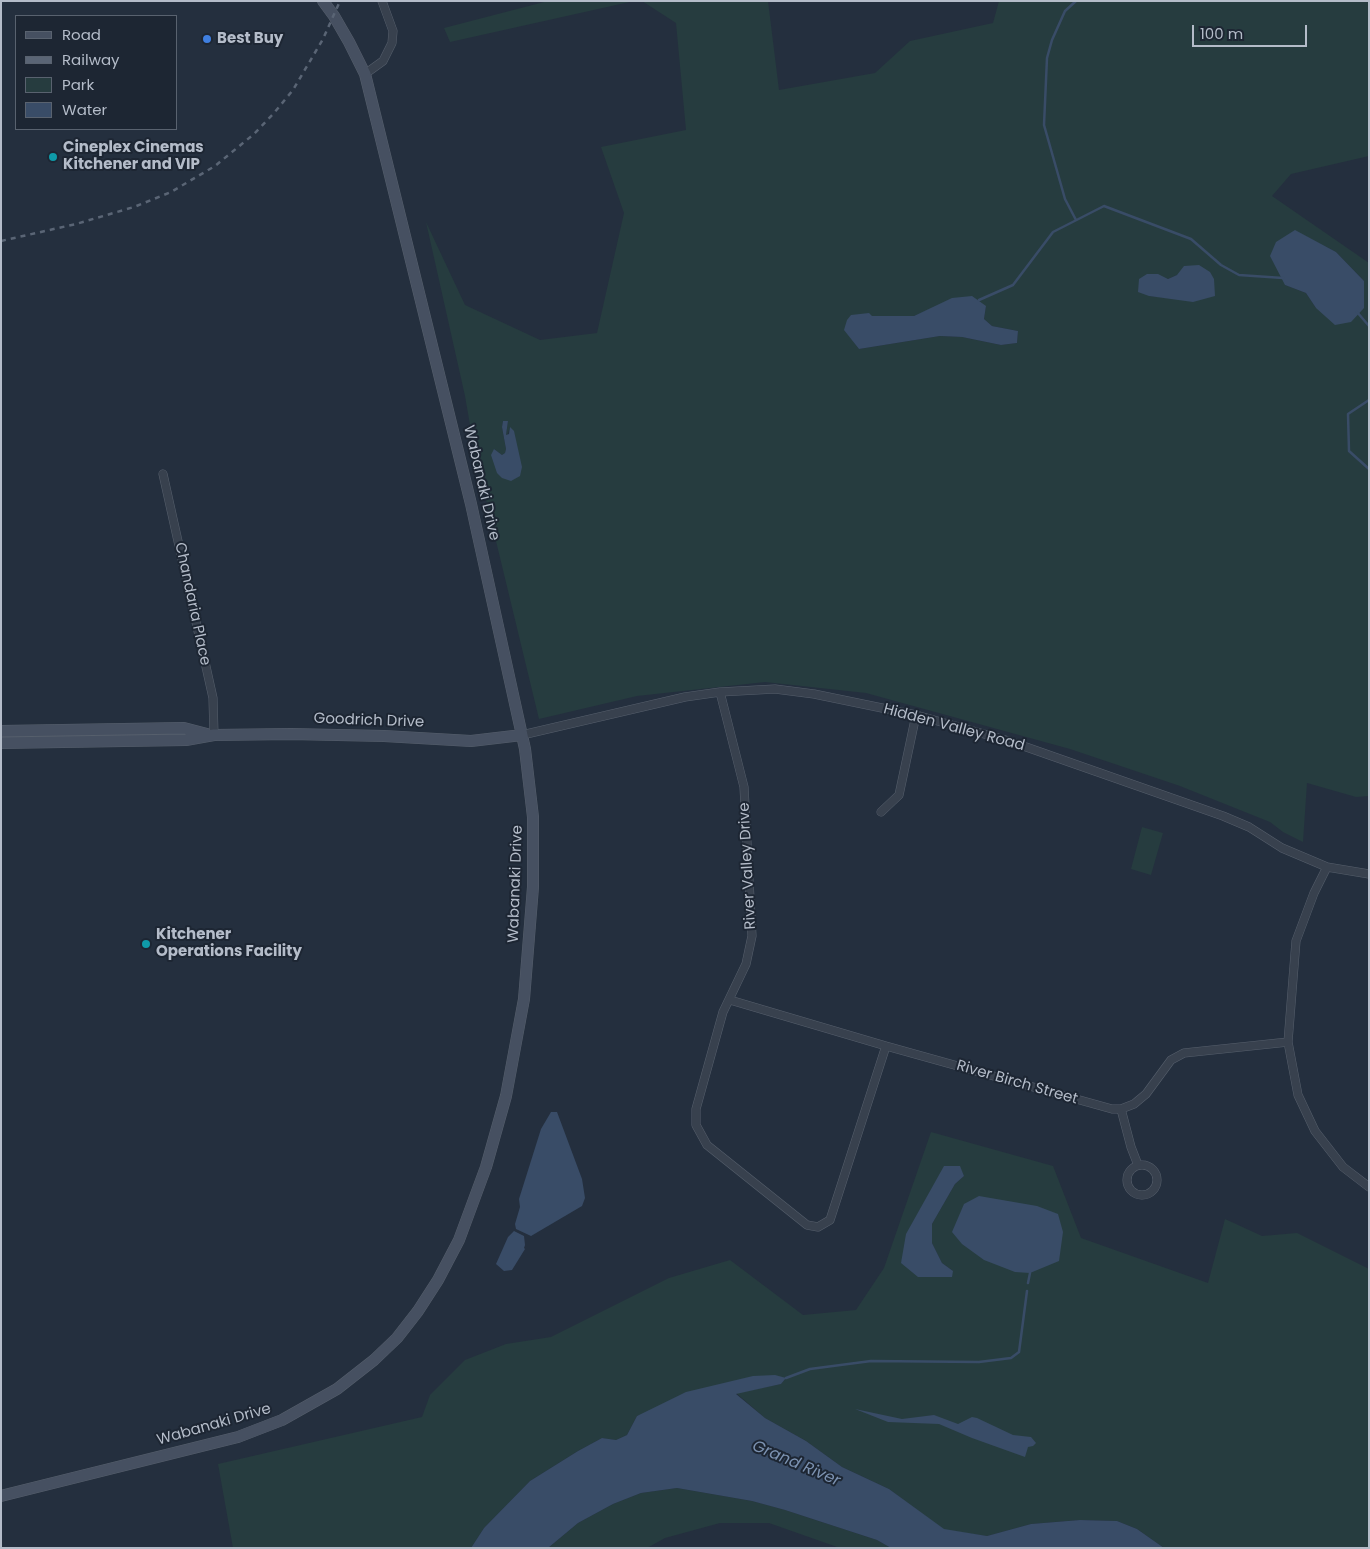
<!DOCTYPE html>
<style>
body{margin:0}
#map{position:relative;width:1370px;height:1549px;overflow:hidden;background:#242f3e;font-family:Poppins,sans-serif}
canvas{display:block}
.frame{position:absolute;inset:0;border:2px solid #b4bcc9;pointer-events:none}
.legend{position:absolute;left:15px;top:15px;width:162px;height:115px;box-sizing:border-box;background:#1d2633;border:1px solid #59626f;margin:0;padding:6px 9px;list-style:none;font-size:15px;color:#b4bcc9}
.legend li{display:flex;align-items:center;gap:10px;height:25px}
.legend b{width:25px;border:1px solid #59626f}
.scale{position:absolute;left:1192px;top:25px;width:115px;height:22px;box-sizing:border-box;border:2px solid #b4bcc9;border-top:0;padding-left:6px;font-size:15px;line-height:18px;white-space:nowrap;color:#b4bcc9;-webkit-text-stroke:4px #1d2633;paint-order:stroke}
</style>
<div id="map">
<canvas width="1370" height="1549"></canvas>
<div class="frame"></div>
<ul class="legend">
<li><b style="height:6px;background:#465061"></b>Road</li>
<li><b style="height:6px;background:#5a6575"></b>Railway</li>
<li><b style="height:14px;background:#263c3f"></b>Park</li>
<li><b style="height:14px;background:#394c67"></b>Water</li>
</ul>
<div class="scale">100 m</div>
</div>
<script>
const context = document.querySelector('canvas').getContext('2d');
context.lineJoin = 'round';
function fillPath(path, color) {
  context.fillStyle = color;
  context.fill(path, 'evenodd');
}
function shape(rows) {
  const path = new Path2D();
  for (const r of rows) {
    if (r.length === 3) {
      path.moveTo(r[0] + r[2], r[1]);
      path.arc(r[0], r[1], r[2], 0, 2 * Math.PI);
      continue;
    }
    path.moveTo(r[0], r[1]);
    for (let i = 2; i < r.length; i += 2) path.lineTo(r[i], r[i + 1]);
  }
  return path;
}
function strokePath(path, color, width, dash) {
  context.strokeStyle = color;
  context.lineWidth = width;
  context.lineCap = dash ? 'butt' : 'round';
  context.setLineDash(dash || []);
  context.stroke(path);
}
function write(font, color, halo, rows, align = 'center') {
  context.font = font + ' Poppins,sans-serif';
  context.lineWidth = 4;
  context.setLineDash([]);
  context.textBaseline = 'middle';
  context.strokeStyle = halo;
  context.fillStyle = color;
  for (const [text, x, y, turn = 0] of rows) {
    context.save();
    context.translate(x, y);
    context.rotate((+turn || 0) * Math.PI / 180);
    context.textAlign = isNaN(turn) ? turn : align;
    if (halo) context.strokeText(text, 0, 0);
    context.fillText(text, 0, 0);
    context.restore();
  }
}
fillPath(shape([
 [548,1,634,1,450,42,444,28],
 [642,1,768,1,779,90,875,73,910,41,993,23,999,1,1369,1,1369,156,1291,174,1272,196,1369,263,1369,796,1356,797,1307,783,1303,842,1283,832,1270,822,1180,786,1070,749,866,693,765,682,637,696,539,719,481,479,478,471,465,396,426,222,465,305,540,340,597,333,624,213,601,147,686,130,676,23],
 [1295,231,1336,252,1364,281,1316,308,1306,293,1285,285],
 [1158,275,1168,279,1177,275,1169,298,1149,296],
 [986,306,984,319,992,326,1018,331,1017,343,1001,345,962,337,940,336,859,349,845,330,872,316,914,316,931,309],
 [503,421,508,421,506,435,507,436,510,427,502,478,494,449,502,455,505,453,506,449,502,427],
 [1142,827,1163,833,1151,875,1131,869],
 [931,1132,1053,1166,1081,1238,1208,1283,1225,1219,1262,1236,1297,1233,1369,1269,1369,1548,1164,1548,1137,1529,1117,1521,1080,1520,1031,1524,987,1536,944,1530,889,1489,842,1467,806,1441,765,1418,736,1393,781,1384,785,1379,637,1416,627,1435,616,1440,602,1438,578,1451,530,1481,484,1528,471,1548,233,1548,218,1464,422,1417,430,1395,465,1360,506,1344,551,1337,669,1278,730,1260,803,1315,856,1310,884,1268],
 [959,1166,964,1176,955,1184,932,1224,932,1243,942,1263,953,1271,901,1263],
 [677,1488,752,1501,785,1510,877,1540,891,1548,840,1548,769,1523,720,1523,665,1538,647,1548,548,1548,578,1523,613,1504,641,1493]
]), '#263c3f');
fillPath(shape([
 [1295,230,1336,252,1364,281,1364,308,1351,322,1335,325,1316,308,1306,293,1285,285,1270,256,1276,242],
 [1199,265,1210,272,1214,279,1215,296,1193,302,1149,296,1138,292,1139,279,1147,274,1158,274,1168,279,1177,275,1184,266],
 [972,296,986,306,984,319,992,326,1018,331,1017,343,1001,345,962,337,940,336,859,349,844,330,847,320,851,315,869,313,872,316,914,316,952,298],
 [503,421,508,421,506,435,509,434,510,427,514,431,522,467,520,476,511,481,502,478,497,473,491,455,494,449,502,455,505,453,506,449,502,427],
 [551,1112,557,1112,582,1179,585,1198,582,1206,531,1236,516,1229,515,1224,520,1207,519,1199,541,1129],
 [944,1166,960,1166,964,1176,955,1184,932,1224,932,1243,942,1263,953,1271,952,1277,918,1277,901,1263,906,1234],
 [979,1196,1037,1206,1058,1214,1063,1232,1059,1261,1030,1273,1015,1272,984,1260,962,1244,952,1232,964,1204],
 [514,1231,524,1236,525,1245,524,1248,525,1249,512,1270,504,1271,496,1264,508,1237],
 [775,1375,786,1378,781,1384,736,1394,765,1418,806,1441,842,1467,889,1489,944,1529,987,1536,1031,1524,1080,1520,1117,1521,1137,1529,1164,1548,891,1548,877,1540,785,1510,752,1501,677,1488,641,1493,613,1504,578,1523,548,1548,471,1548,484,1528,530,1481,578,1451,602,1438,616,1440,627,1435,637,1416,686,1392,753,1376],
 [855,1409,902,1419,934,1415,958,1424,972,1417,977,1418,1013,1435,1031,1437,1036,1443,1033,1446,1028,1447,1025,1457,972,1438,939,1424,888,1422]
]), '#394c67');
strokePath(shape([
 [1076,1,1065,11,1052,40,1047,58,1044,125,1065,199,1076,220],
 [979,300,1013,285,1053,232,1104,206,1191,239,1221,265,1239,275,1283,278],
 [1357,312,1369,326],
 [1369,400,1348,414,1349,451,1369,469],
 [1028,1283,1030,1273],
 [786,1378,810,1369,871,1361,979,1362,1011,1358,1019,1352,1027,1291]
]), '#394c67', 2.5);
const street = shape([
 [365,74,383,61,392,43,393,31,382,1],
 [163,474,213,698,214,735],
 [720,692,744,787,752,936,746,964,723,1012,696,1109,696,1125,707,1145,807,1225,818,1227,830,1220,886,1046],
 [522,735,685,697,720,692,775,689,814,694,916,715,1009,741,1223,816,1249,827,1282,848,1327,867,1369,874],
 [881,812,899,795,916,715],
 [1327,867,1314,893,1296,941,1288,1042,1298,1095,1315,1131,1343,1167,1369,1187],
 [730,1000,886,1046,1112,1109,1121,1109,1134,1104,1146,1094,1171,1060,1184,1053,1288,1042],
 [1121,1109,1131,1147,1138,1165],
 [1142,1180,15]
]);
const secondary = shape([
 [1,731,184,728,207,734],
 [1,743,186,740,214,735,291,734,384,736,471,741,522,735],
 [1,1496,238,1437,282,1420,337,1389,374,1360,397,1338,418,1311,438,1280,459,1240,486,1167,506,1096,524,999,533,887,533,817,525,749,471,504,365,74,349,42,334,16,323,1]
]);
strokePath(street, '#565f6c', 9);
strokePath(secondary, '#565f6c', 12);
strokePath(street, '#38414e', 8);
strokePath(secondary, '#465061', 11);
strokePath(shape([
 [1,241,76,224,134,207,171,192,215,166,254,134,274,113,293,90,323,39,340,1]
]), '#5a6575', 2.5, [5, 5]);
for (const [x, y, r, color] of [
 [207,39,5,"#3f7fe0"],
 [53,157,5,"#0f9aa8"],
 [146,944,5,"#0f9aa8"]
]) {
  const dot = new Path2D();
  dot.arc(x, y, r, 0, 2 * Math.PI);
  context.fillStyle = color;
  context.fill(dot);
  strokePath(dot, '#1d2633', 2);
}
write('bold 15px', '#b4bcc9', '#1d2633', [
 ["Best Buy",217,39],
 ["Cineplex Cinemas",63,148],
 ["Kitchener and VIP",63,165],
 ["Kitchener",156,935],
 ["Operations Facility",156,952]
], 'left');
write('15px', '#b4bcc9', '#1d2633', [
 ["Wabanaki Drive",481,483,77],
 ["Chandaria Place",192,604,78],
 ["Goodrich Drive",369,721,2],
 ["Hidden Valley Road",954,728,15],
 ["River Valley Drive",748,866,-93],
 ["Wabanaki Drive",516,884,-88],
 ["River Birch Street",1017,1083,16],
 ["Wabanaki Drive",214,1425,-16]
]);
write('italic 16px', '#7c92b1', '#1d2633', [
 ["Grand River",796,1464,23]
]);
</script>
